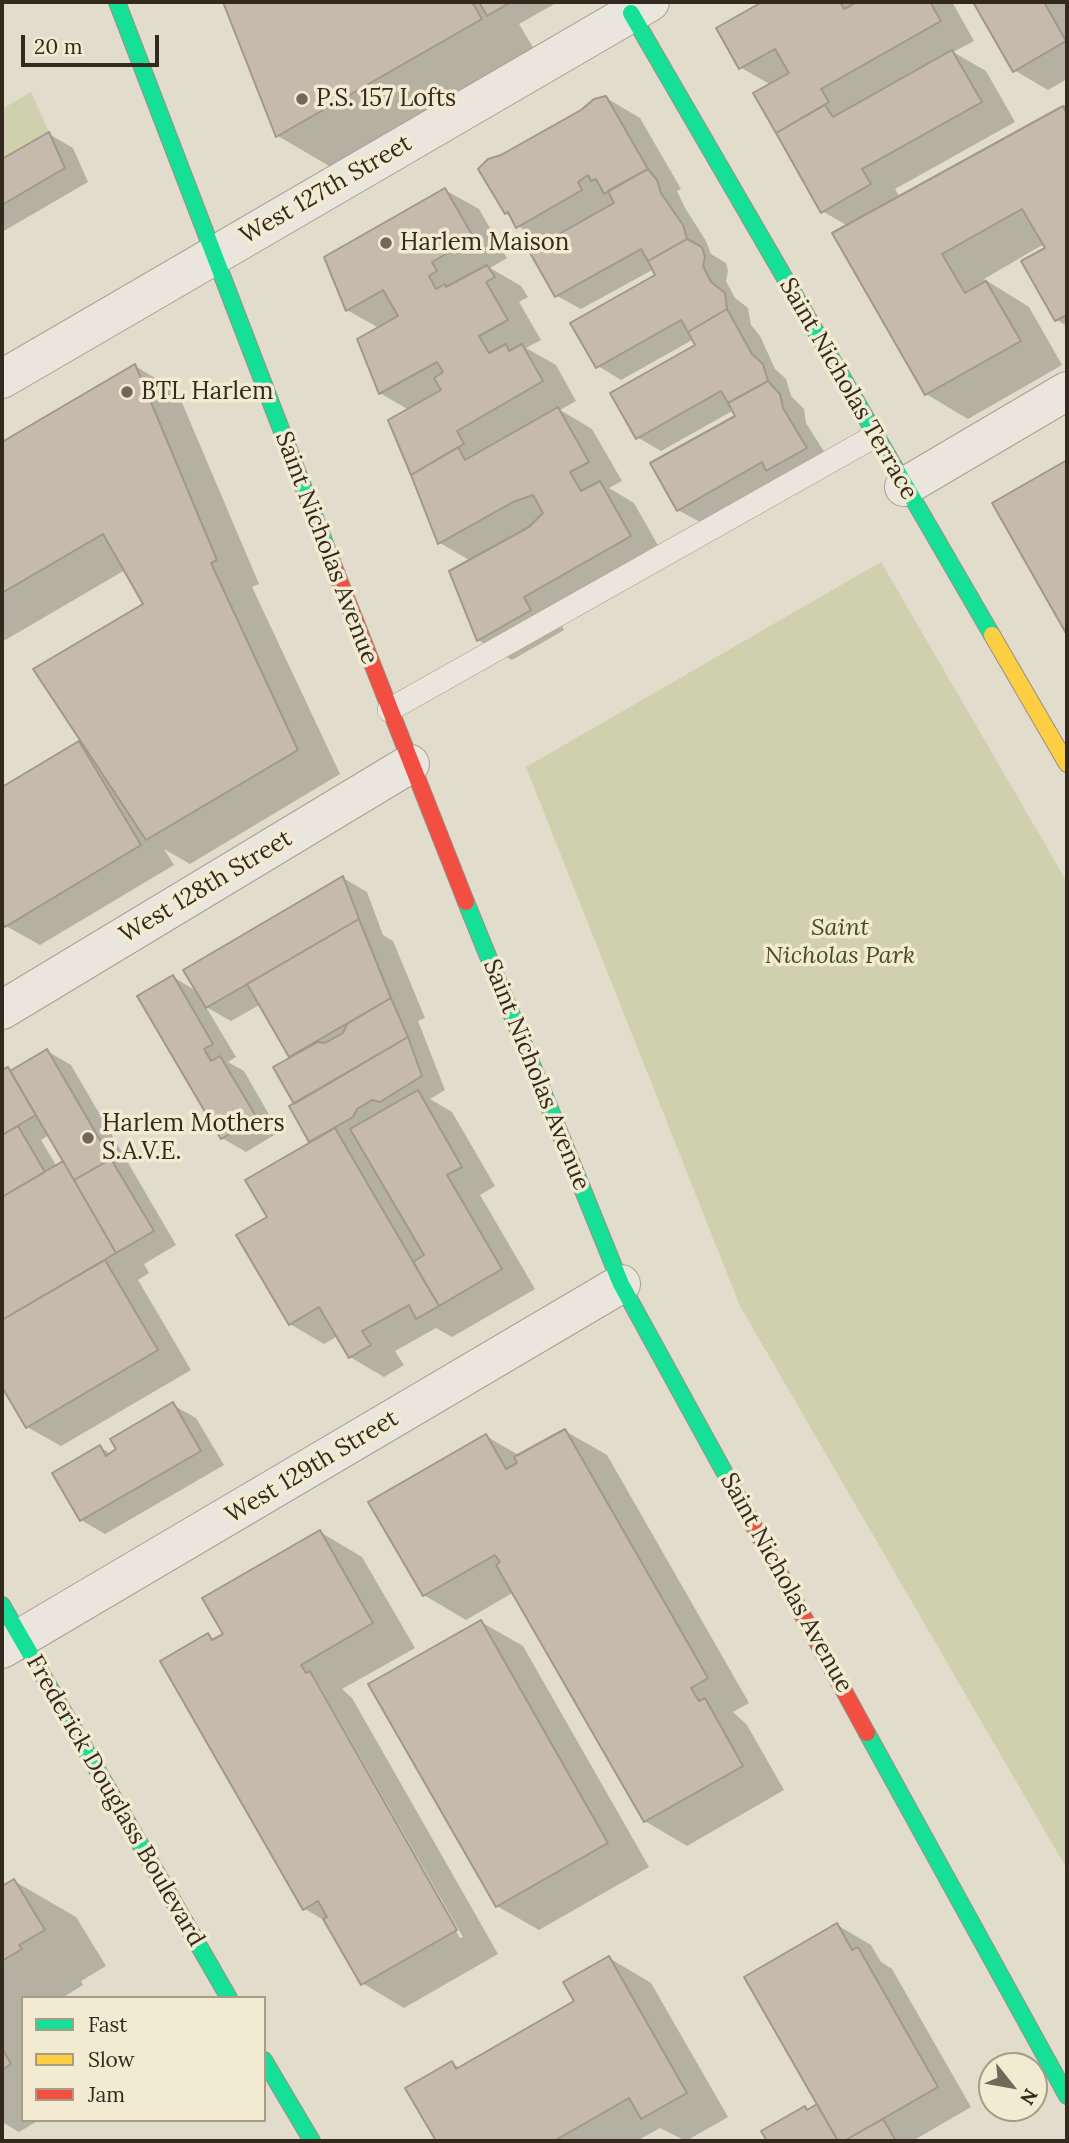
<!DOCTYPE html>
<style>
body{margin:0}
#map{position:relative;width:1069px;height:2143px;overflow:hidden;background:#e1dccb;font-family:Lora,serif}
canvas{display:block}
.frame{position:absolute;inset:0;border:4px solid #34291e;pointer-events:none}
.legend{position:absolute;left:21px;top:1996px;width:245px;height:126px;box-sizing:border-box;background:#f2ead1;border:2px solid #a69d89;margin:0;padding:9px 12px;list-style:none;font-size:21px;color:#34291e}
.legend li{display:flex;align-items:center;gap:14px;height:35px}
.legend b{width:35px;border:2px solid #a69d89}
.north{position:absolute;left:978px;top:2052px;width:70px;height:70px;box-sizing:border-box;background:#f2ead1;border:2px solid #a69d89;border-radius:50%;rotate:121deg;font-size:19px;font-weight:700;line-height:28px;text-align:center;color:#34291e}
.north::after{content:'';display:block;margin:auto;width:24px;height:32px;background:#71685b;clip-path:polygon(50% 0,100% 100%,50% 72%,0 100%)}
.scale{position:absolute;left:21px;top:35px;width:138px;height:32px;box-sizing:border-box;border:4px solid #34291e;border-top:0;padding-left:9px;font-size:21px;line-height:24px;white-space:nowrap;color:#34291e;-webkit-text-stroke:5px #f2ead1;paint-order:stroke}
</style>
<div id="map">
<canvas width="1069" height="2143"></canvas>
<div class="frame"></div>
<ul class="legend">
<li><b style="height:9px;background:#16e098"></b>Fast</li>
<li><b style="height:9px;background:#ffcf43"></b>Slow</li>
<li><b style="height:9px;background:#f24e42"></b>Jam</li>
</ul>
<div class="north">N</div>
<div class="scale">20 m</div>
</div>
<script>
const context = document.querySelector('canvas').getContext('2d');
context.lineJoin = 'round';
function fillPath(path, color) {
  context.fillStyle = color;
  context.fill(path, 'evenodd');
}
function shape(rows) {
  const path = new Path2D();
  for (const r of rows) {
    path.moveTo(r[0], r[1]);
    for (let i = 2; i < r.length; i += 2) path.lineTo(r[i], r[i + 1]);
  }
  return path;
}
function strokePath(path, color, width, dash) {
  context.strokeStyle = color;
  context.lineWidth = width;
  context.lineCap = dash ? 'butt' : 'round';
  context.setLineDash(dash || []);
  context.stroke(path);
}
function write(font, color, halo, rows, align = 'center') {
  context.font = font + ' Lora,serif';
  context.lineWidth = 7;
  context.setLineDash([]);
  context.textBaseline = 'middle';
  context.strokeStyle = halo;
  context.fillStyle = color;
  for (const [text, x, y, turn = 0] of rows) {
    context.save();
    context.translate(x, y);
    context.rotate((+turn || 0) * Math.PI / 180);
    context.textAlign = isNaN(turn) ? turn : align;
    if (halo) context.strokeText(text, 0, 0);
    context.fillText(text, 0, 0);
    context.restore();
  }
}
fillPath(shape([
 [31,92,49,132,2,159,2,109],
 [881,562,1067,882,1067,1869,740,1306,526,767]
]), '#cfd0ae');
fillPath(shape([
 [225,2,558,2,519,24,534,49,331,167,278,136],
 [766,2,952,2,974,41,953,52,986,71,1015,122,895,189,900,197,1067,104,1067,326,1057,320,1044,244,984,279,1029,307,1062,365,968,419,926,394,848,226,822,211,755,94,771,85,740,67,718,29],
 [975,2,1066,2,1067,79,1048,90,1014,70],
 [606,98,640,118,681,189,677,191,685,208,706,241,711,254,726,263,728,271,726,281,735,298,748,308,751,325,760,336,775,369,786,379,791,396,804,409,806,423,830,461,702,523,678,510,737,416,734,410,661,451,637,437,698,345,694,339,621,380,598,366,657,275,654,269,581,309,557,296,546,243,518,226,506,213,502,157],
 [49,134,73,148,88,182,2,232,2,161],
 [445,190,479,209,507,258,490,268,521,286,528,297,519,302,541,340,526,348,556,365,576,401,560,410,592,429,622,481,609,488,634,503,664,556,557,617,564,630,512,660,478,640,471,561,440,543,409,410,380,393,379,328,347,310],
 [135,366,177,391,259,584,252,587,340,774,190,864,164,849,174,865,40,945,6,926,2,919,2,789,79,743,87,747,146,604,125,570,2,642,2,444],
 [1067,462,1067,631,994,503],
 [343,878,367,892,383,935,393,941,425,1018,418,1021,445,1090,430,1099,452,1112,495,1186,480,1195,535,1289,452,1337,436,1328,395,1351,404,1365,384,1377,350,1357,338,1336,324,1344,290,1324,313,1142,296,1104,293,1057,261,1004,231,1021,206,1007,236,1057,228,1062,244,1071,279,1132,246,1152,222,1138,173,977,198,992],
 [47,1051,71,1065,176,1245,144,1264,149,1273,138,1280,191,1370,61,1446,27,1427,2,1384,2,1072,8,1069,12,1072],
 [49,1135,68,1167,57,1167,41,1140],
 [173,1405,196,1418,224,1465,105,1534,81,1520,100,1447,111,1454],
 [565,1431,607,1455,749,1703,733,1712,747,1725,784,1790,687,1846,645,1821,514,1592,466,1620,424,1595,486,1436,520,1456],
 [320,1532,362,1557,415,1648,342,1689,352,1698,498,1954,404,2008,362,1983,327,1922,305,1909,208,1635,215,1640,225,1634],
 [310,1676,314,1676,463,1937,460,1938],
 [481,1622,523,1646,649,1867,539,1930,497,1906],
 [14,1881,76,1917,106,1966,81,1981,83,1985,62,1998,23,1998,23,2120,39,2120,19,2132,2,2122,2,1888],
 [837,1925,871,1945,881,1962,892,1969,971,2107,916,2139,918,2141,769,2141,763,2132,805,2108,810,2111,819,2105],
 [609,1958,651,1983,728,2117,686,2141,660,2128,637,2141,438,2141,408,2089,452,2063,460,2068,576,2002]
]), '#0003');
const building = shape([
 [223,2,472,2,482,19,276,137,223,2],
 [479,2,511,2,487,16,479,2],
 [762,2,840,2,844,9,857,2,930,2,941,21,821,89,829,102,776,133,753,93,789,73,775,49,739,69,716,28,762,2],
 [973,2,1044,2,1066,41,1013,72,973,2],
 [952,50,982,102,862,169,871,184,821,213,776,133,825,105,833,117,952,50],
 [606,96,648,169,604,194,596,179,591,181,588,175,578,182,582,190,516,228,508,212,505,214,478,169,488,159,501,155,581,110,594,99,606,96],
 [1063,106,1067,114,1067,315,1055,321,1021,261,1045,248,1022,209,942,254,965,293,986,281,1021,341,925,395,832,233,1063,106],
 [49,132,65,168,2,205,2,159,49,132],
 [648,169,657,180,661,193,683,225,687,239,648,261,641,249,555,297,529,251,614,203,608,191,648,169],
 [445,188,474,238,432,262,437,271,429,276,436,289,445,284,446,287,487,265,495,277,486,282,508,320,479,336,489,353,506,344,509,351,522,344,543,381,457,431,464,444,411,475,388,420,441,390,434,378,443,372,437,362,379,394,357,339,398,316,383,290,346,311,324,257,445,188],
 [687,239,702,247,705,257,703,266,711,282,725,293,727,309,688,332,681,320,596,368,570,323,655,275,648,261,687,239],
 [727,309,752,354,763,364,768,381,728,403,721,391,636,439,610,393,695,345,688,332,727,309],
 [135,364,217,560,211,563,298,750,146,840,33,669,143,604,103,534,2,593,2,442,135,364],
 [768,381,780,394,783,408,807,448,766,471,762,462,677,511,650,463,735,416,728,403,768,381],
 [558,407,589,462,570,472,581,491,600,481,631,536,524,597,531,610,477,641,449,571,529,527,543,513,533,495,513,502,438,544,411,475,458,447,465,460,558,407],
 [1067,460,1067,635,992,503,1067,460],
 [79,741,141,845,5,927,2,922,2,787,79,741],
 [343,876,359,919,206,1008,183,970,343,876],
 [359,919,391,998,289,1057,247,984,359,919],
 [173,975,213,1044,204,1049,211,1061,220,1056,257,1118,221,1139,137,996,173,975],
 [391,998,408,1037,294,1104,273,1067,318,1042,325,1043,343,1033,347,1024,391,998],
 [408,1037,422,1076,380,1102,372,1100,357,1109,353,1117,309,1142,289,1106,408,1037],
 [47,1049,111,1159,74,1180,10,1071,47,1049],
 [8,1067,36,1115,2,1135,2,1070,8,1067],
 [418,1090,462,1167,447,1175,502,1269,439,1306,413,1262,424,1255,350,1129,418,1090],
 [18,1126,45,1172,2,1197,2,1135,18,1126],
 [335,1128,439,1306,416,1319,409,1305,362,1331,371,1345,349,1358,319,1307,289,1325,236,1235,267,1217,245,1180,335,1128],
 [111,1159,154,1231,116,1253,74,1180,111,1159],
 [63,1161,116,1253,2,1320,2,1197,63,1161],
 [105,1260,158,1350,26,1428,2,1387,2,1320,105,1260],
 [173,1402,201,1451,80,1521,52,1473,100,1445,106,1456,116,1449,110,1439,173,1402],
 [565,1429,708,1678,691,1688,699,1701,705,1698,743,1766,644,1822,496,1565,500,1562,495,1555,423,1596,368,1502,486,1434,506,1469,517,1463,514,1457,565,1429],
 [320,1530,373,1623,301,1665,306,1673,310,1671,457,1930,361,1985,323,1919,327,1917,318,1901,303,1910,160,1661,208,1633,212,1640,223,1634,202,1598,320,1530],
 [481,1620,608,1843,496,1907,368,1684,481,1620],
 [14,1879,45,1930,19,1945,22,1949,2,1961,2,1886,14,1879],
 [837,1923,852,1950,858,1947,938,2087,844,2141,838,2141,744,1977,837,1923],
 [609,1956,687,2093,641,2119,629,2098,554,2141,436,2141,405,2088,452,2061,456,2069,574,2001,563,1982,609,1956],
 [2,2048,11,2064,2,2070,2,2048],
 [817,2104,838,2141,767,2141,761,2131,805,2106,807,2110,817,2104],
 [883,2119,896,2141,844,2141,883,2119]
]);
fillPath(building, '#c5baac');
strokePath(building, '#a1988b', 2);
const lane = shape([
 [389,710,875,436]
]);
const street = shape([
 [2,379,650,2],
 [904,487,1067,391],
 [2,1010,410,764],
 [2,1649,621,1284]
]);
const fast = shape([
 [117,2,334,567],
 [631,13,992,635],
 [466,902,621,1284,738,1497],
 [2,1605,229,1998],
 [867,1733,1067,2096],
 [264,2060,312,2141]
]);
const slow = shape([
 [992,635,1067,764]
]);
const jam = shape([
 [334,567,466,902],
 [738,1497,867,1733]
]);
strokePath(lane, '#a6a195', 24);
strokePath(street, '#a6a195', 40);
strokePath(fast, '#969085', 18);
strokePath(slow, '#969085', 18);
strokePath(jam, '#969085', 18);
strokePath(lane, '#eae6dd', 23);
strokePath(street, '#eae6dd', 38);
strokePath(fast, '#16e098', 16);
strokePath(slow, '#ffcf43', 16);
strokePath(jam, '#f24e42', 16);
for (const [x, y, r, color] of [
 [302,99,7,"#71685b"],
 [386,243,7,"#71685b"],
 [127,392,7,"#71685b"],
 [88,1138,7,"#71685b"]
]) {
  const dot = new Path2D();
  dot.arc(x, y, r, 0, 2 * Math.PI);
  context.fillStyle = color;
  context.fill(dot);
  strokePath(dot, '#f2ead1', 2.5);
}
write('24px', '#34291e', '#f2ead1', [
 ["P.S. 157 Lofts",316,99],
 ["Harlem Maison",400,243],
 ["BTL Harlem",141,392],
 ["Harlem Mothers",102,1124],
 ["S.A.V.E.",102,1152]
], 'left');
write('24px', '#34291e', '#f2ead1', [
 ["West 127th Street",326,190,-30],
 ["Saint Nicholas Terrace",848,389,60],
 ["Saint Nicholas Avenue",326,548,69],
 ["West 128th Street",206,887,-31],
 ["Saint Nicholas Avenue",536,1075,68],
 ["West 129th Street",312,1467,-31],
 ["Saint Nicholas Avenue",786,1583,61],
 ["Frederick Douglass Boulevard",115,1801,60]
]);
write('italic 24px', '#434f26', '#f2ead1', [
 ["Saint",840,928],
 ["Nicholas Park",840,956]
]);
</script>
